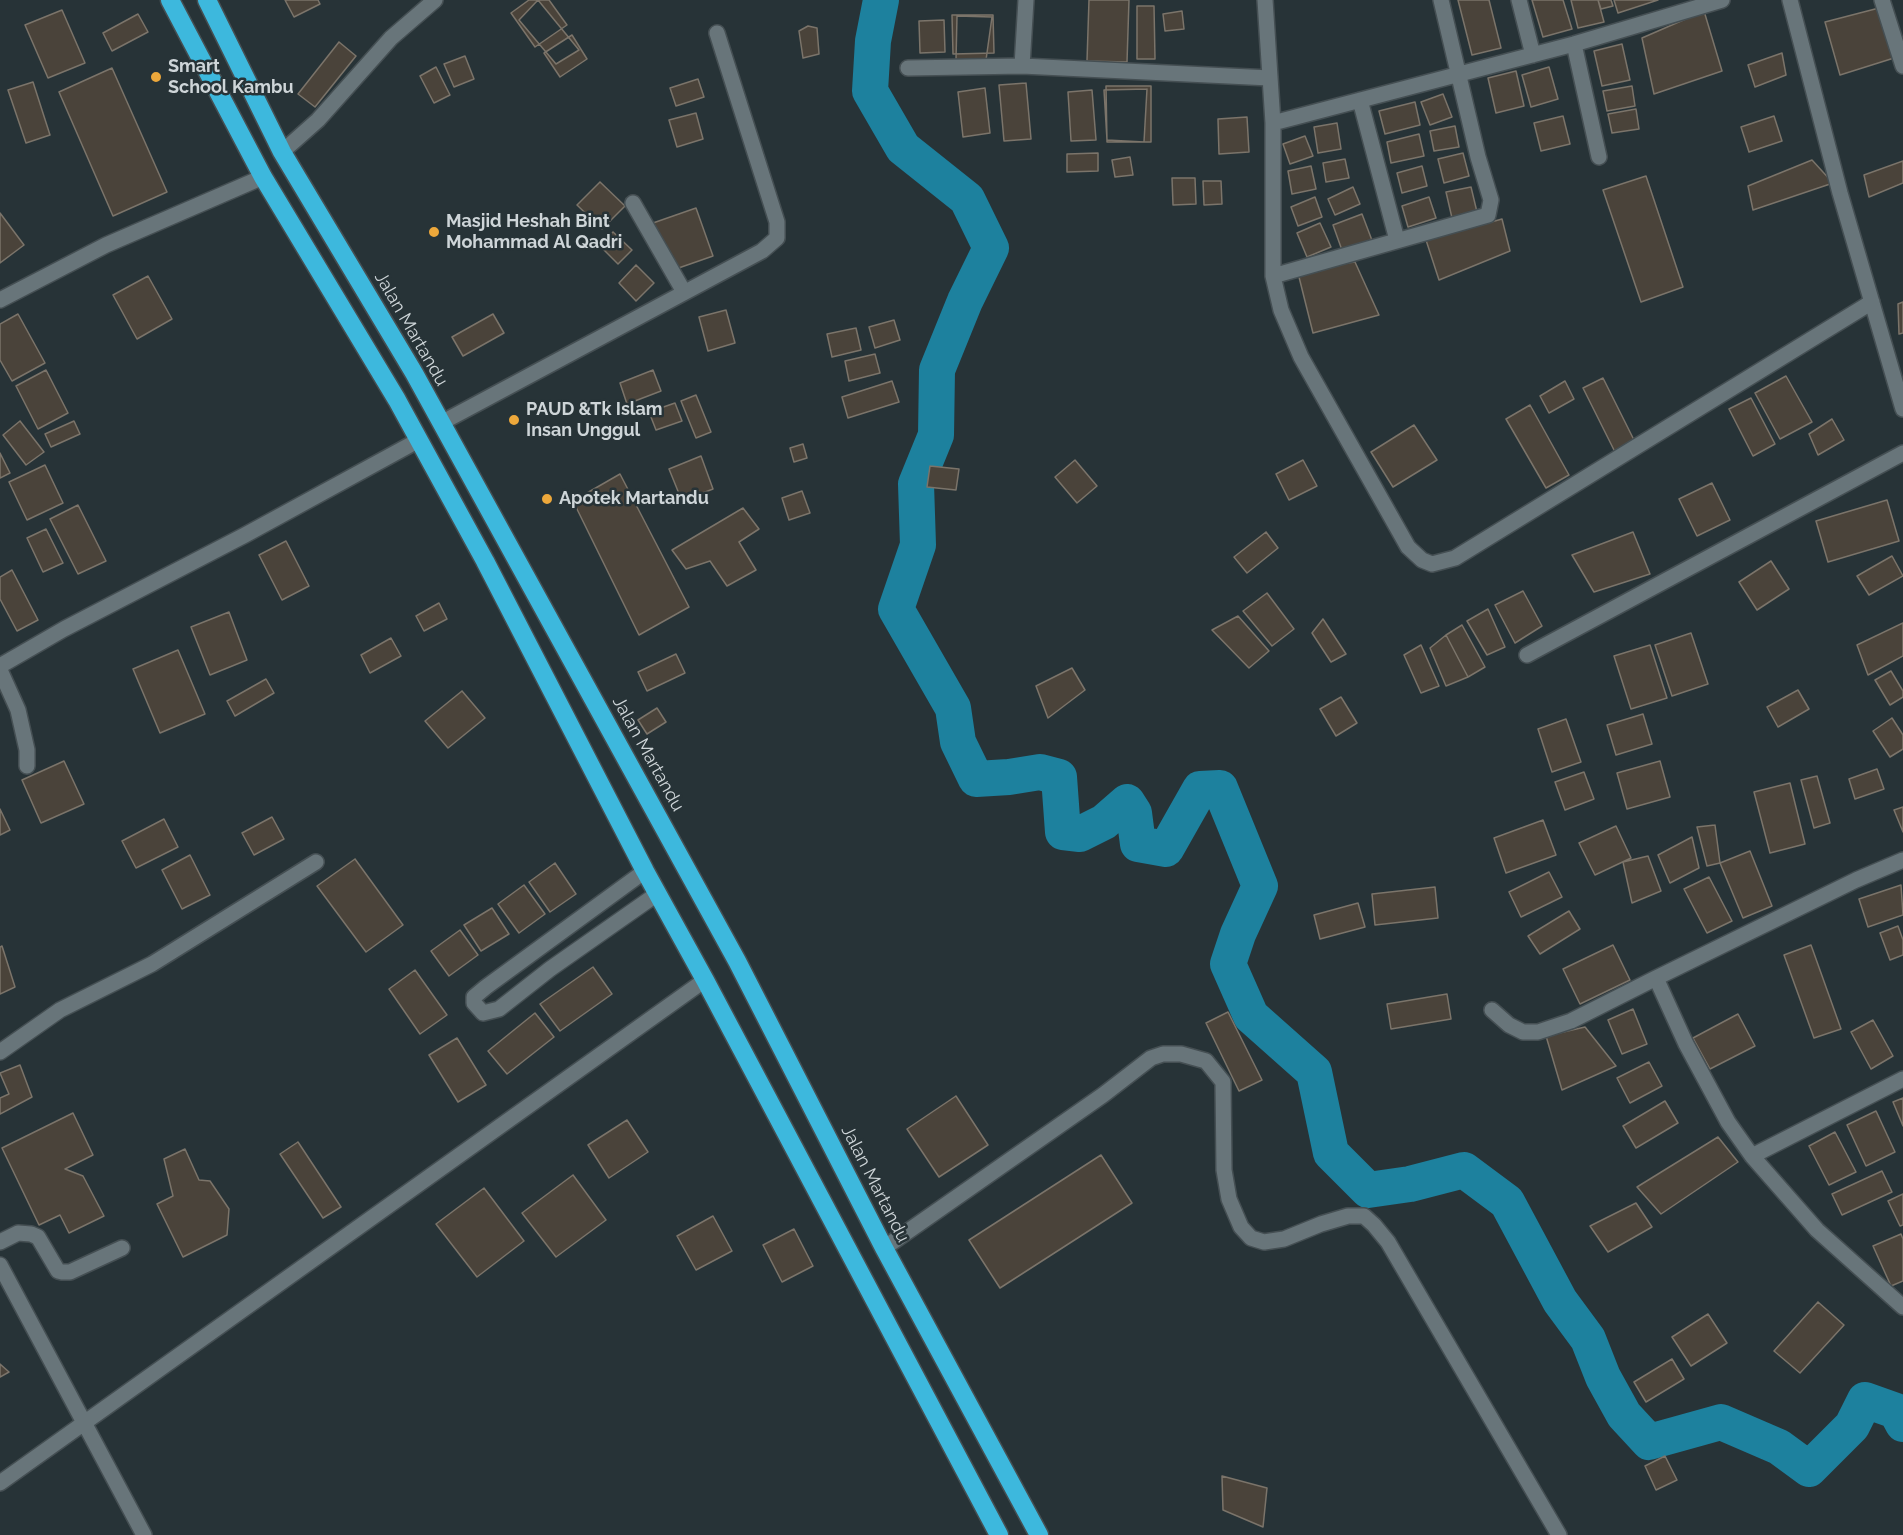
<!DOCTYPE html>
<style>
body{margin:0}
canvas{display:block;background:#273337}
</style>
<canvas width="1903" height="1535"></canvas>
<script>
const context = document.querySelector('canvas').getContext('2d');
context.lineJoin = 'round';
function shape(rows) {
  const path = new Path2D();
  for (const r of rows) {
    path.moveTo(r[0], r[1]);
    for (let i = 2; i < r.length; i += 2) path.lineTo(r[i], r[i + 1]);
  }
  return path;
}
function strokePath(path, color, width, dash) {
  context.strokeStyle = color;
  context.lineWidth = width;
  context.lineCap = dash ? 'butt' : 'round';
  context.setLineDash(dash || []);
  context.stroke(path);
}
function fillPath(path, color) {
  context.fillStyle = color;
  context.fill(path, 'evenodd');
}
function write(font, color, halo, rows, align = 'center') {
  context.font = font + ' Raleway,sans-serif';
  context.lineWidth = 5;
  context.setLineDash([]);
  context.textBaseline = 'middle';
  context.strokeStyle = halo;
  context.fillStyle = color;
  for (const [text, x, y, turn = 0] of rows) {
    context.save();
    context.translate(x, y);
    context.rotate((+turn || 0) * Math.PI / 180);
    context.textAlign = isNaN(turn) ? turn : align;
    if (halo) context.strokeText(text, 0, 0);
    context.fillText(text, 0, 0);
    context.restore();
  }
}
strokePath(shape([
 [881,0,873,41,870,91,903,148,967,199,991,248,965,301,937,370,936,435,916,484,918,545,896,609,953,708,958,742,976,779,1009,777,1040,772,1059,777,1063,832,1080,834,1104,822,1127,802,1134,813,1138,844,1166,849,1200,789,1220,788,1260,886,1238,934,1228,964,1251,1016,1314,1072,1331,1153,1368,1190,1410,1184,1464,1170,1507,1202,1560,1301,1588,1339,1603,1377,1624,1415,1649,1442,1721,1422,1779,1447,1809,1469,1852,1426,1865,1400,1896,1411,1903,1424]
]), '#1d819e', 36);
const building = shape([
 [285,0,318,0,320,4,294,17,285,0],
 [529,0,549,0,567,25,535,47,511,13,529,0],
 [538,0,579,50,556,64,519,20,538,0],
 [1089,0,1129,0,1127,62,1087,61,1089,0],
 [1458,0,1489,0,1501,48,1472,55,1458,0],
 [1532,0,1563,0,1572,29,1543,37,1532,0],
 [1571,0,1598,0,1604,22,1578,28,1571,0],
 [1598,0,1611,0,1613,6,1601,9,1598,0],
 [1614,0,1658,0,1618,13,1614,0],
 [1137,6,1154,6,1155,59,1137,59,1137,6],
 [1879,8,1894,58,1840,75,1825,22,1879,8],
 [62,10,85,63,48,78,25,25,62,10],
 [1182,11,1184,29,1165,31,1163,14,1182,11],
 [1704,11,1722,71,1654,94,1642,38,1704,11],
 [138,14,148,32,112,51,103,33,138,14],
 [952,15,993,15,994,53,953,54,952,15],
 [957,16,992,17,986,60,956,60,957,16],
 [944,20,945,52,920,53,919,21,944,20],
 [808,26,817,28,819,54,803,58,799,31,808,26],
 [572,35,587,59,560,77,544,53,572,35],
 [339,42,356,56,315,107,298,94,339,42],
 [1622,44,1630,80,1602,86,1594,51,1622,44],
 [1782,53,1786,75,1755,87,1748,65,1782,53],
 [465,56,474,79,454,87,444,64,465,56],
 [436,67,450,95,434,103,420,76,436,67],
 [1549,67,1558,99,1531,107,1522,75,1549,67],
 [112,68,167,192,113,216,59,92,112,68],
 [1516,71,1524,106,1496,113,1488,78,1516,71],
 [698,79,704,97,676,106,670,88,698,79],
 [33,82,50,135,26,143,8,90,33,82],
 [1026,83,1031,139,1004,141,999,85,1026,83],
 [1106,86,1151,86,1151,142,1107,142,1106,86],
 [1632,86,1635,106,1607,111,1603,91,1632,86],
 [985,88,990,133,963,137,958,92,985,88],
 [1147,89,1144,142,1107,140,1104,90,1147,89],
 [1092,90,1096,140,1071,141,1068,92,1092,90],
 [1443,94,1452,117,1430,125,1421,102,1443,94],
 [1415,102,1420,125,1385,134,1379,111,1415,102],
 [1636,109,1639,129,1612,133,1608,114,1636,109],
 [696,113,703,139,677,147,669,120,696,113],
 [1563,116,1570,144,1541,151,1534,123,1563,116],
 [1774,116,1782,141,1749,152,1741,127,1774,116],
 [1247,117,1249,152,1219,154,1218,119,1247,117],
 [1337,123,1341,149,1318,153,1314,127,1337,123],
 [1455,126,1459,147,1434,151,1430,131,1455,126],
 [1419,134,1424,156,1391,163,1387,142,1419,134],
 [1305,136,1313,156,1290,164,1283,144,1305,136],
 [1098,153,1098,171,1067,172,1067,154,1098,153],
 [1463,153,1469,176,1444,183,1438,159,1463,153],
 [1130,157,1133,175,1115,177,1112,160,1130,157],
 [1345,159,1349,178,1326,182,1323,163,1345,159],
 [1812,160,1833,183,1753,210,1748,186,1812,160],
 [1903,161,1903,183,1869,197,1864,175,1903,161],
 [1311,166,1316,189,1292,194,1288,171,1311,166],
 [1422,166,1427,186,1402,193,1397,173,1422,166],
 [1646,176,1683,287,1641,302,1603,190,1646,176],
 [1172,178,1195,178,1196,204,1173,205,1172,178],
 [1203,181,1221,181,1222,204,1204,205,1203,181],
 [600,182,625,206,602,229,577,205,600,182],
 [1353,187,1360,204,1335,215,1328,199,1353,187],
 [1471,187,1477,212,1452,218,1446,192,1471,187],
 [1315,197,1322,217,1298,226,1291,207,1315,197],
 [1429,197,1436,218,1408,227,1402,206,1429,197],
 [696,208,713,256,670,271,653,223,696,208],
 [0,213,24,245,0,263,0,213],
 [1362,214,1373,243,1343,253,1333,225,1362,214],
 [1502,219,1510,251,1439,280,1426,240,1502,219],
 [1320,223,1331,247,1307,257,1297,233,1320,223],
 [613,232,632,250,618,264,599,245,613,232],
 [1355,262,1379,315,1313,333,1297,269,1355,262],
 [636,265,654,283,636,301,619,283,636,265],
 [148,276,172,319,137,339,113,295,148,276],
 [1903,302,1903,333,1899,334,1898,304,1903,302],
 [726,310,735,343,708,351,699,317,726,310],
 [18,314,45,363,12,381,0,360,0,324,18,314],
 [493,314,504,333,463,356,452,337,493,314],
 [894,320,900,340,875,348,869,327,894,320],
 [856,328,861,350,832,357,827,334,856,328],
 [875,354,880,373,849,381,845,361,875,354],
 [46,370,68,413,38,429,16,386,46,370],
 [653,370,661,391,627,404,620,383,653,370],
 [1786,376,1812,422,1780,439,1755,393,1786,376],
 [1603,378,1636,444,1616,454,1583,388,1603,378],
 [892,381,899,402,848,418,842,397,892,381],
 [1565,381,1574,399,1549,413,1540,396,1565,381],
 [696,395,711,432,696,438,681,401,696,395],
 [1751,398,1775,444,1753,456,1729,409,1751,398],
 [675,403,682,421,656,430,649,412,675,403],
 [1530,405,1569,475,1546,488,1506,419,1530,405],
 [1832,419,1844,440,1818,455,1809,434,1832,419],
 [20,421,44,452,26,465,3,435,20,421],
 [74,421,80,434,51,447,45,434,74,421],
 [1414,425,1437,460,1393,487,1371,452,1414,425],
 [803,444,807,458,794,462,790,448,803,444],
 [0,453,10,473,0,478,0,453],
 [701,456,713,489,682,501,669,469,701,456],
 [1075,460,1097,486,1077,503,1055,477,1075,460],
 [1303,460,1317,486,1289,500,1276,474,1303,460],
 [45,465,63,503,27,520,9,482,45,465],
 [930,466,959,469,956,490,927,487,930,466],
 [620,474,689,607,639,635,573,501,620,474],
 [1712,483,1730,520,1697,536,1679,499,1712,483],
 [802,491,810,513,789,520,782,498,802,491],
 [1887,500,1899,541,1828,562,1816,521,1887,500],
 [78,505,106,561,78,574,50,519,78,505],
 [743,508,759,529,739,542,756,570,727,586,710,561,686,569,672,550,743,508],
 [46,529,63,563,43,572,27,538,46,529],
 [1266,532,1278,548,1247,573,1234,557,1266,532],
 [1633,532,1650,574,1594,592,1572,555,1633,532],
 [286,541,309,586,282,600,259,555,286,541],
 [1892,556,1903,576,1869,595,1857,576,1892,556],
 [1771,561,1789,589,1757,610,1739,582,1771,561],
 [12,570,38,620,17,631,0,599,0,577,12,570],
 [1523,591,1542,626,1515,643,1495,605,1523,591],
 [1267,593,1294,629,1272,646,1243,611,1267,593],
 [439,603,447,619,424,631,416,616,439,603],
 [1488,609,1505,647,1487,655,1467,621,1488,609],
 [229,612,247,660,210,675,191,627,229,612],
 [1238,616,1269,651,1249,668,1212,630,1238,616],
 [1323,619,1346,654,1331,662,1312,633,1323,619],
 [1903,623,1903,656,1868,675,1857,645,1903,623],
 [1462,625,1485,667,1468,677,1446,635,1462,625],
 [1691,633,1708,684,1672,696,1655,645,1691,633],
 [1446,635,1468,677,1446,686,1430,648,1446,635],
 [391,638,401,656,370,673,361,655,391,638],
 [1421,645,1439,686,1421,693,1404,655,1421,645],
 [1650,645,1667,698,1631,709,1614,656,1650,645],
 [178,650,205,714,160,733,133,669,178,650],
 [676,654,685,673,647,691,638,672,676,654],
 [1072,668,1085,690,1048,718,1036,686,1072,668],
 [1891,671,1903,691,1903,697,1890,705,1875,680,1891,671],
 [266,679,274,693,235,716,227,701,266,679],
 [1798,690,1809,709,1778,727,1767,707,1798,690],
 [462,691,485,718,448,748,425,721,462,691],
 [1341,697,1357,723,1336,736,1320,709,1341,697],
 [657,708,666,722,647,734,638,720,657,708],
 [1643,714,1652,744,1616,755,1607,725,1643,714],
 [1892,718,1903,735,1903,749,1890,757,1873,731,1892,718],
 [1566,719,1581,762,1552,772,1538,729,1566,719],
 [64,761,84,804,41,823,22,780,64,761],
 [1660,761,1670,797,1627,809,1617,773,1660,761],
 [1877,769,1884,789,1855,799,1849,779,1877,769],
 [1584,772,1594,799,1565,810,1555,782,1584,772],
 [1817,776,1830,823,1814,828,1801,780,1817,776],
 [1790,783,1805,844,1770,853,1754,792,1790,783],
 [1903,807,1903,832,1894,810,1903,807],
 [0,809,10,830,0,835,0,809],
 [272,817,284,839,254,855,242,833,272,817],
 [164,819,178,847,136,868,122,841,164,819],
 [1543,820,1556,855,1506,873,1494,838,1543,820],
 [1715,825,1720,863,1707,866,1697,827,1715,825],
 [1616,826,1631,858,1595,875,1579,843,1616,826],
 [1692,837,1699,868,1670,883,1658,855,1692,837],
 [1750,851,1772,906,1743,918,1720,863,1750,851],
 [190,855,210,895,182,909,162,870,190,855],
 [1648,856,1661,891,1632,903,1623,862,1648,856],
 [355,859,403,925,366,952,317,886,355,859],
 [555,863,576,894,550,912,529,882,555,863],
 [1549,872,1562,897,1521,917,1509,892,1549,872],
 [1709,877,1732,921,1707,933,1684,889,1709,877],
 [524,885,545,914,519,933,498,904,524,885],
 [1901,885,1903,915,1868,927,1859,899,1901,885],
 [1435,887,1438,918,1375,925,1372,894,1435,887],
 [1358,903,1365,927,1320,939,1314,915,1358,903],
 [492,908,509,934,481,951,464,925,492,908],
 [1569,911,1580,929,1540,954,1528,936,1569,911],
 [1898,926,1903,940,1903,955,1890,960,1880,933,1898,926],
 [460,930,478,955,449,976,431,951,460,930],
 [1613,945,1630,980,1580,1004,1563,969,1613,945],
 [1811,945,1841,1029,1814,1038,1784,955,1811,945],
 [2,946,15,987,0,994,0,947,2,946],
 [593,967,612,994,560,1031,540,1004,593,967],
 [415,970,447,1015,420,1034,389,989,415,970],
 [1447,994,1451,1019,1391,1029,1387,1004,1447,994],
 [1633,1009,1647,1044,1622,1054,1608,1020,1633,1009],
 [1228,1012,1262,1080,1239,1091,1206,1023,1228,1012],
 [535,1013,554,1037,507,1074,488,1051,535,1013],
 [1738,1014,1755,1046,1710,1069,1693,1038,1738,1014],
 [1873,1020,1893,1056,1871,1069,1851,1032,1873,1020],
 [1585,1027,1616,1066,1562,1090,1546,1036,1585,1027],
 [457,1038,486,1085,458,1102,429,1055,457,1038],
 [1649,1062,1662,1086,1630,1103,1617,1078,1649,1062],
 [20,1065,32,1097,0,1114,0,1098,9,1094,0,1073,20,1065],
 [956,1096,988,1145,939,1177,907,1129,956,1096],
 [1903,1098,1903,1126,1893,1102,1903,1098],
 [1665,1101,1678,1123,1636,1148,1623,1126,1665,1101],
 [1876,1111,1895,1152,1866,1166,1847,1125,1876,1111],
 [73,1113,93,1155,65,1169,83,1176,104,1216,69,1233,60,1215,39,1225,2,1148,73,1113],
 [627,1120,648,1152,609,1178,588,1145,627,1120],
 [1835,1132,1856,1172,1829,1185,1809,1146,1835,1132],
 [1718,1137,1738,1162,1661,1214,1637,1187,1718,1137],
 [298,1142,341,1207,323,1218,280,1154,298,1142],
 [185,1149,199,1180,210,1181,229,1209,227,1235,183,1257,157,1204,173,1196,164,1159,185,1149],
 [1101,1155,1132,1203,1000,1288,969,1240,1101,1155],
 [1882,1171,1892,1192,1842,1215,1832,1194,1882,1171],
 [573,1175,606,1220,556,1257,522,1213,573,1175],
 [484,1188,524,1241,477,1277,436,1224,484,1188],
 [1903,1194,1903,1225,1900,1226,1888,1201,1903,1194],
 [1636,1203,1652,1227,1608,1252,1590,1226,1636,1203],
 [713,1216,732,1251,696,1270,677,1236,713,1216],
 [794,1229,813,1266,782,1282,763,1245,794,1229],
 [1901,1234,1903,1239,1903,1281,1891,1286,1873,1246,1901,1234],
 [1818,1302,1844,1325,1800,1373,1774,1351,1818,1302],
 [1708,1314,1727,1343,1691,1366,1672,1337,1708,1314],
 [1672,1359,1684,1379,1646,1402,1634,1382,1672,1359],
 [0,1364,9,1372,0,1377,0,1364],
 [1665,1456,1677,1480,1656,1490,1645,1466,1665,1456],
 [1222,1476,1267,1488,1263,1527,1223,1510,1222,1476]
]);
fillPath(building, '#4a433a');
strokePath(building, '#7b746a', 1.5);
const minor = shape([
 [1265,0,1273,123,1574,44,1722,0],
 [1519,0,1533,55],
 [1790,0,1840,193,1903,409],
 [1882,0,1903,66],
 [1574,44,1599,157],
 [1022,66,1026,0],
 [908,68,1022,66,1270,78],
 [1360,100,1397,240],
 [1273,123,1273,276,1281,310,1301,357,1408,547,1422,560,1432,564,1455,558,1872,302],
 [282,152,318,120,391,38,435,0],
 [633,203,684,292],
 [1273,276,1488,215,1491,200,1478,157,1441,0],
 [0,300,106,245,263,177],
 [441,423,762,251,777,238,777,222,717,33],
 [1527,655,1903,453],
 [0,666,64,629,245,535,419,440],
 [0,670,18,710,27,750,27,766],
 [645,871,486,987,474,997,474,1003,483,1013,499,1009,550,969,657,894],
 [1656,978,1856,880,1903,860],
 [1492,1010,1509,1025,1523,1032,1538,1032,1571,1021,1656,978,1686,1044,1728,1122,1752,1156,1817,1230,1903,1307],
 [0,1052,60,1010,152,964,316,862],
 [1752,1156,1903,1079],
 [0,1242,18,1233,31,1234,38,1237,58,1271,62,1272,70,1272,122,1248],
 [884,1248,1103,1095,1151,1058,1163,1054,1181,1054,1206,1061,1223,1082,1224,1170,1229,1199,1241,1227,1251,1238,1264,1242,1284,1239,1321,1224,1348,1216,1364,1216,1374,1225,1388,1242,1559,1535],
 [0,1265,144,1535],
 [0,1483,705,980]
]);
const highway = shape([
 [170,0,263,177,397,400,485,561,645,871,705,980,999,1535],
 [207,0,282,152,414,373,737,961,884,1248,1039,1535]
]);
strokePath(minor, '#454f53', 18);
strokePath(highway, '#454f53', 21);
strokePath(minor, '#68757a', 15);
strokePath(highway, '#3db8dd', 18);
for (const [x, y, r, color] of [
 [156,77,6,"#eda83b"],
 [434,232,6,"#eda83b"],
 [514,420,6,"#eda83b"],
 [547,499,6,"#eda83b"]
]) {
  const dot = new Path2D();
  dot.arc(x, y, r, 0, 2 * Math.PI);
  context.fillStyle = color;
  context.fill(dot);
  strokePath(dot, '#273337', 2);
}
write('bold 18px', '#ced5d8', '#273337', [
 ["Smart",168,67],
 ["School Kambu",168,88],
 ["Masjid Heshah Bint",446,222],
 ["Mohammad Al Qadri",446,243],
 ["PAUD &Tk Islam",526,410],
 ["Insan Unggul",526,431],
 ["Apotek Martandu",559,499]
], 'left');
write('18px', '#ced5d8', '#273337', [
 ["Jalan Martandu",411,329,60],
 ["Jalan Martandu",648,754,61],
 ["Jalan Martandu",875,1184,63]
]);
</script>
